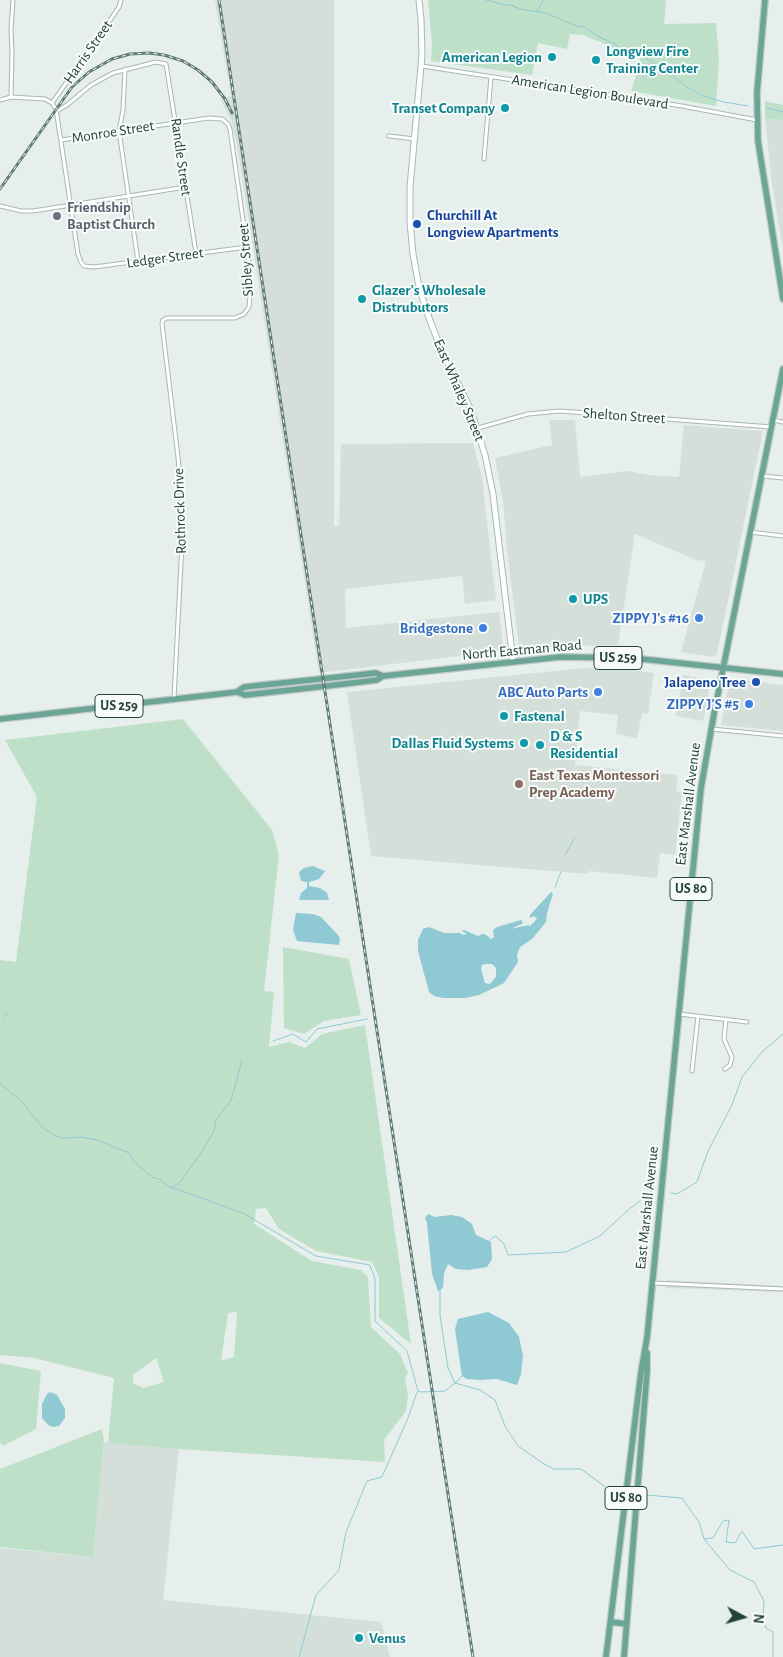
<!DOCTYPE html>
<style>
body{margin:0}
#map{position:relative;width:783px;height:1657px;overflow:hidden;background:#e6efeb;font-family:"Alegreya Sans",sans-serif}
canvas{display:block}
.north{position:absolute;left:718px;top:1592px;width:50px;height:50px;-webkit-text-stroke:4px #f7fbf9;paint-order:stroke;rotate:96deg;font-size:14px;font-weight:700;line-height:20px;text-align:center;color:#24423a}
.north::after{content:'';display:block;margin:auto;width:18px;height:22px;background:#24423a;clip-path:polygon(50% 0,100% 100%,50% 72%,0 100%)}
</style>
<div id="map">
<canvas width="783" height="1657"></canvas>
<div class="north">N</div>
</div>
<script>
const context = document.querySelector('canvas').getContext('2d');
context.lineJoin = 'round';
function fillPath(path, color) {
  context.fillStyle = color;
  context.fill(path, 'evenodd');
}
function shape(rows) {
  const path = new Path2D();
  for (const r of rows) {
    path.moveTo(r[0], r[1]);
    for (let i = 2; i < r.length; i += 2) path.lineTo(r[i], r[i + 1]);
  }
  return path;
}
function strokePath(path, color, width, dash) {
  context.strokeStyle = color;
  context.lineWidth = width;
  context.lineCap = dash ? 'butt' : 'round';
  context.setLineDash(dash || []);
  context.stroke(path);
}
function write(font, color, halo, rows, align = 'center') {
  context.font = font + ' "Alegreya Sans",sans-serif';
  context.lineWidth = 4;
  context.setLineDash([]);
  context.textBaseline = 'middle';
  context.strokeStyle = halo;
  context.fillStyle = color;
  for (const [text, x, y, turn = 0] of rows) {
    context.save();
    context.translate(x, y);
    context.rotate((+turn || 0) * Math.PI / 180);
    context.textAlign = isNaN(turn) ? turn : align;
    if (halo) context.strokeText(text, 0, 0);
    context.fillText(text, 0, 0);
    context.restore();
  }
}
fillPath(shape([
 [215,0,334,0,334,526,339,526,341,444,473,443,482,477,496,600,465,604,462,576,345,589,346,628,499,612,503,646,500,651,319,673,239,157,232,122,220,98,231,96],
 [765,119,783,120,783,249,772,184],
 [549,420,575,420,580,477,628,471,648,475,679,477,684,425,763,431,717,654,714,657,681,652,706,561,696,560,635,534,618,645,519,647,507,549,503,502,495,458,552,445],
 [584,668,624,669,654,673,648,714,642,713,637,738,616,734,618,715,580,711,575,765,678,775,676,791,682,793,675,855,660,853,657,878,589,871,588,874,371,856,347,692],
 [683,675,711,680,703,721,676,716],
 [734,679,783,685,783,731,721,725,729,682],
 [667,1280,783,1286,783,1292,666,1288],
 [104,1442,179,1449,163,1600,381,1622,390,1657,0,1657,0,1548,93,1557]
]), '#d4dfda');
fillPath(shape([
 [428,0,666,0,664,24,716,23,719,61,716,106,631,91,639,67,640,58,583,35,570,34,567,49,538,43,532,75,431,61,432,43],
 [765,101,783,105,783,120,765,119],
 [183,719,272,830,279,855,264,991,274,992,269,1047,289,1042,305,1048,322,1034,365,1025,411,1344,379,1318,379,1277,372,1262,316,1251,279,1229,266,1208,256,1209,254,1224,312,1261,361,1270,368,1277,371,1327,400,1354,408,1373,405,1378,408,1395,406,1411,384,1440,385,1462,179,1449,108,1443,114,1378,34,1358,0,1355,0,960,16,962,37,797,5,740],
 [237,1312,234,1357,221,1361,228,1313],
 [156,1358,164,1382,143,1388,133,1383,133,1375],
 [283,947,349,959,361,1015,324,1021,304,1034,284,1028],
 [0,1363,41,1371,36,1429,3,1446,0,1442],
 [102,1429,104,1442,93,1557,0,1547,0,1469]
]), '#bfe0c8');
fillPath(shape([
 [313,866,325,871,319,879,309,882,309,886,320,888,327,893,329,900,299,900,301,893,307,888,307,882,301,881,299,872,304,868],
 [551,892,553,894,547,913,546,922,532,939,520,947,517,955,518,962,504,983,479,995,465,998,443,998,434,996,429,992,418,951,418,940,423,929,429,927,444,933,460,933,463,935,467,934,462,931,464,930,478,936,482,934,485,934,491,939,494,937,493,930,497,927,521,920,523,923,522,924,510,929,529,925,529,927,537,919,534,916,530,918,530,915],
 [486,964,492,964,496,968,496,977,490,984,485,983,481,969,482,965],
 [296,913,313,914,321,917,338,935,340,939,339,945,297,941,293,930],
 [428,1214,435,1217,451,1215,462,1217,472,1224,476,1235,491,1242,492,1259,487,1267,468,1270,456,1269,448,1264,444,1273,443,1288,438,1291,432,1274,427,1223,425,1218],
 [488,1312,509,1323,519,1337,523,1356,521,1374,517,1385,497,1379,480,1380,467,1379,462,1376,455,1329,458,1319],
 [50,1392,57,1395,65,1409,65,1418,59,1426,53,1427,48,1425,42,1418,42,1404,47,1394]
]), '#8ec9d4');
strokePath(shape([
 [486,0,505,5,511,5,520,9,545,13,580,27,583,26,597,36,617,45,620,49,626,49,629,52,638,54],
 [537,12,543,0],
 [645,58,662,67,687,87,703,96,724,102,748,106],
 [767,108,783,112],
 [565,855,575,837],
 [555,887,561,872],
 [3,1017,9,1012],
 [273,1041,293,1034,306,1042,317,1029,367,1019],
 [0,1083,22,1102,43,1128,56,1136,63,1138,81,1137,97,1140,129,1153,132,1159,144,1170,152,1177,161,1180,168,1186,243,1213,316,1256,370,1265,375,1279,375,1321,407,1351,418,1391,421,1392,445,1391,455,1383,448,1368,440,1316,440,1289],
 [172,1188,181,1181,201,1153,214,1131,216,1120,231,1101,242,1060],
 [671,1193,677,1194,697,1182,708,1151,732,1105,742,1077,762,1052,783,1034],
 [489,1241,495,1236,504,1244,508,1255,566,1252,600,1236,627,1211,652,1191],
 [462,1376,455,1383,480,1390,495,1400,505,1426,518,1446,544,1464,554,1469,581,1469,611,1491,619,1492],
 [646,1495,682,1498,699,1522,704,1539,713,1538,723,1521,729,1520,726,1542,735,1543,742,1531,754,1549,783,1545],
 [704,1539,730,1570,754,1582,764,1601,763,1619,766,1628,773,1632,773,1657],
 [299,1657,316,1595,339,1570,346,1532,367,1481,382,1477,408,1418,417,1392]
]), '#8ec9d4', 1);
const street = shape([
 [422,66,682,106,757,120],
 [125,69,123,110,119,131,138,261],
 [11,97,12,53,11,29,13,0],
 [0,100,11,97,45,99,52,103,56,109,78,254,81,262,84,266,94,267,247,247],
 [52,103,102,32,119,7,121,0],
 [57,111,67,105,91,85,113,73,156,62,166,64,196,253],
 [389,136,415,139],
 [61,140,209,118,222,119,228,124,230,129,249,262,250,296,249,307,244,314,235,318,167,318,163,320,162,324,178,457,183,524,174,698],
 [484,159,491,77],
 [0,206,21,211,33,211,186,187],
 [773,420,783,422],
 [478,428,528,414,560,411,772,427],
 [762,476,783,478],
 [750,532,783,536],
 [712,729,783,736],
 [679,1014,747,1022],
 [725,1069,730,1065,732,1057,724,1039,726,1019],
 [692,1071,698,1016],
 [653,1283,783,1289]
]);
const secondary = shape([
 [419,0,421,19,422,55,410,187,410,222,413,254,419,287,429,318,441,349,471,410,485,455,493,494,513,661]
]);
const primary = shape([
 [765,0,757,93,758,141,783,299],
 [237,692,244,687,376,673,383,676],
 [0,719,237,692,245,695,327,686,377,680,383,676,560,657,632,658,783,674],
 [611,1622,627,1624],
 [606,1657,641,1372,647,1338,701,788,714,714,783,369],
 [624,1657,647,1372,647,1353]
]);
strokePath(street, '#a8b8b2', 5);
strokePath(secondary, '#a4bbb3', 7);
strokePath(primary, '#c2cac8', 8);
strokePath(street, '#fff', 3);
strokePath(secondary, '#fff', 5);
strokePath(primary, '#6aa596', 5.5);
const rail = shape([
 [219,0,473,1657],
 [0,189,72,87,89,72,112,59,130,54,149,53,164,55,183,61,198,70,212,82,225,99,232,113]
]);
strokePath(rail, '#5f7d75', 3);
strokePath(rail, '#f7fbf9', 1, [4]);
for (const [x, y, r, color] of [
 [552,57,5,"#0f9aa8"],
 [596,60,5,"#0f9aa8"],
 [505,108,5,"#0f9aa8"],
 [57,216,5,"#6b7280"],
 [417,224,5,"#1a4fb4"],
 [362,299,5,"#0f9aa8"],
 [573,599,5,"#0f9aa8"],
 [699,618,5,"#3f7fe0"],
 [483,628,5,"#3f7fe0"],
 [756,682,5,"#1a4fb4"],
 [598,692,5,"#3f7fe0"],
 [749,704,5,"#3f7fe0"],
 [504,716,5,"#0f9aa8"],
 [524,743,5,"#0f9aa8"],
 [540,745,5,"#0f9aa8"],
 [519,784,5,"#8d6e63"],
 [359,1638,5,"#0f9aa8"]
]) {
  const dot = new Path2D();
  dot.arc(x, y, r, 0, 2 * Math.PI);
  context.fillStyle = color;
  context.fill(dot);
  strokePath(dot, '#f7fbf9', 2);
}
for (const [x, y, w] of [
 [618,658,48],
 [119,706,48],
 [691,889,42],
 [626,1498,42]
]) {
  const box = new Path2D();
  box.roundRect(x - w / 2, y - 11.5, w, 23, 4);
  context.fillStyle = '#f7fbf9';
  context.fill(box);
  strokePath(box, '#24423a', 1);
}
write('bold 14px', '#24423a', null, [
 ["US 259",618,658],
 ["US 259",119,706],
 ["US 80",691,889],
 ["US 80",626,1498]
]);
write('bold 15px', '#0d838f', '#f7fbf9', [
 ["Longview Fire",606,51],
 ["Training Center",606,68],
 ["American Legion",542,57,"right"],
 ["Transet Company",495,108,"right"],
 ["Glazer's Wholesale",372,290],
 ["Distrubutors",372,307],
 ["UPS",583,599],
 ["Fastenal",514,716],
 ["D & S",550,736],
 ["Residential",550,753],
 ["Dallas Fluid Systems",514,743,"right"],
 ["Venus",369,1638]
], 'left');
write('15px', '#24423a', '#f7fbf9', [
 ["Harris Street",88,52,-55],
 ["American Legion Boulevard",590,92,9],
 ["Monroe Street",113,132,-9],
 ["Randle Street",181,157,82],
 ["Ledger Street",165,258,-8],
 ["Sibley Street",246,260,-94],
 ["East Whaley Street",459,390,67],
 ["Shelton Street",624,416,4],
 ["Rothrock Drive",180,511,-92],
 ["North Eastman Road",522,650,-5],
 ["East Marshall Avenue",688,804,-83],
 ["East Marshall Avenue",647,1208,-84]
]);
write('bold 15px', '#5b616d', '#f7fbf9', [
 ["Friendship",67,207],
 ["Baptist Church",67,224]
], 'left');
write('bold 15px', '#164399', '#f7fbf9', [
 ["Churchill At",427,215],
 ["Longview Apartments",427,232],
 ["Jalapeno Tree",746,682,"right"]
], 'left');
write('bold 15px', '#366cbe', '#f7fbf9', [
 ["ZIPPY J's #16",689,618],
 ["Bridgestone",473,628],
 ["ABC Auto Parts",588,692],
 ["ZIPPY J'S #5",739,704]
], 'right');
write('bold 15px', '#785e54', '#f7fbf9', [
 ["East Texas Montessori",529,775],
 ["Prep Academy",529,792]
], 'left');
</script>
